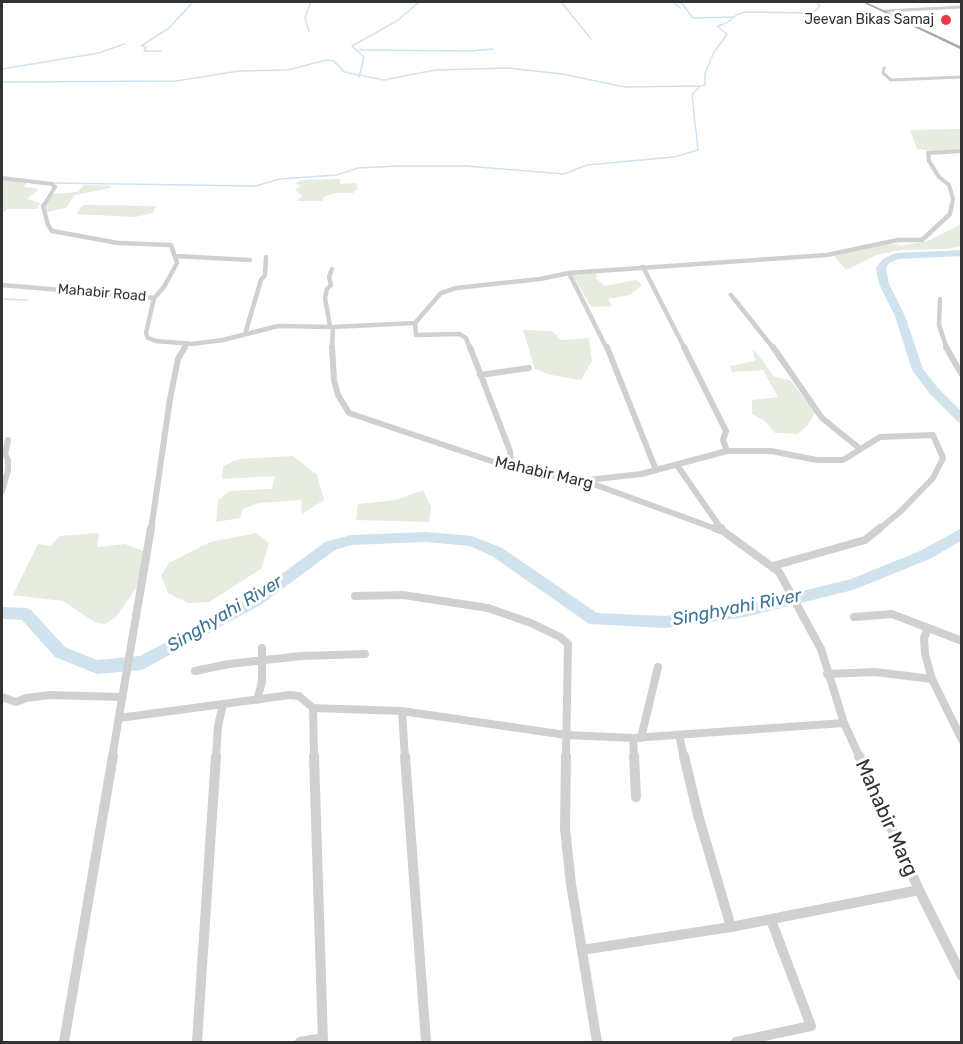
<!DOCTYPE html>
<style>
body{margin:0}
#map{position:relative;width:963px;height:1044px;overflow:hidden;background:#fff;font-family:Rubik,sans-serif}
canvas{display:block}
.frame{position:absolute;inset:0;border:3px solid #333;pointer-events:none}
</style>
<div id="map">
<canvas width="963" height="1044"></canvas>
<div class="frame"></div>
</div>
<script>
const context = document.querySelector('canvas').getContext('2d');
context.lineJoin = 'round';
function fillPath(path, color) {
  context.fillStyle = color;
  context.fill(path, 'evenodd');
}
function shape(rows) {
  const path = new Path2D();
  for (const r of rows) {
    path.moveTo(r[0], r[1]);
    for (let i = 2; i < r.length; i += 2) path.lineTo(r[i], r[i + 1]);
  }
  return path;
}
function strokePath(path, color, width, dash) {
  context.strokeStyle = color;
  context.lineWidth = width;
  context.lineCap = dash ? 'butt' : 'round';
  context.setLineDash(dash || []);
  context.stroke(path);
}
function write(font, color, halo, rows, align = 'center') {
  context.font = font + ' Rubik,sans-serif';
  context.lineWidth = 6;
  context.setLineDash([]);
  context.textBaseline = 'middle';
  context.strokeStyle = halo;
  context.fillStyle = color;
  for (const [text, x, y, turn = 0] of rows) {
    context.save();
    context.translate(x, y);
    context.rotate((+turn || 0) * Math.PI / 180);
    context.textAlign = isNaN(turn) ? turn : align;
    if (halo) context.strokeText(text, 0, 0);
    context.fillText(text, 0, 0);
    context.restore();
  }
}
fillPath(shape([
 [961,129,961,149,933,151,917,149,910,130],
 [3,179,21,180,26,183,24,187,39,189,27,199,40,203,37,209,7,209,2,214],
 [340,179,340,184,356,183,358,189,353,193,337,193,325,196,322,201,297,201,302,196,295,190,301,186,296,183,301,180],
 [84,185,111,186,110,188,75,195,66,208,47,212,45,206,53,194,77,192],
 [83,205,156,206,153,213,135,217,76,214],
 [961,221,961,246,948,249,901,250,877,255,846,270,834,256,884,245,896,244,899,246,928,241,959,225],
 [597,273,596,278,604,286,636,280,642,285,630,295,608,299,612,306,591,307,573,275],
 [523,330,552,331,561,340,589,338,592,361,581,380,551,375,535,369],
 [753,350,757,353,774,377,790,380,815,412,807,426,798,434,775,433,765,421,752,414,752,400,778,397,763,370,732,372,730,366,755,361],
 [293,456,317,475,324,500,302,514,301,500,259,503,243,509,240,518,216,522,218,500,230,491,272,489,275,476,222,479,223,466,239,459],
 [423,490,431,507,429,522,356,520,358,504,396,500],
 [99,533,97,547,125,544,146,552,137,587,116,617,105,624,96,623,63,601,13,595,38,544,51,546,59,536],
 [256,533,269,543,261,569,209,602,188,603,168,593,161,576,169,563,210,542]
]), '#e6ecdf');
strokePath(shape([
 [561,2,591,39],
 [673,2,680,8],
 [681,2,693,18,733,17],
 [309,31,305,17,311,2],
 [360,50,469,51,493,49],
 [161,51,144,51,146,47,141,46,169,28,193,2],
 [363,56,352,46,397,21,419,2],
 [2,69,99,53,124,44],
 [359,77,364,57],
 [2,82,176,81,239,71,288,70,326,60,334,61,344,72,384,80,435,70,508,68,562,74,625,87,700,86,705,85,705,74,713,54,727,34,717,26,725,24,738,14,747,12,813,13,820,6,817,2],
 [52,183,255,186,280,179,337,175,358,168,400,166,466,166,564,174,587,165,674,157,698,150,692,95,700,86],
 [2,299,27,300]
]), '#cfe2ee', 1.5);
fillPath(shape([
 [962,250,962,256,898,259,889,263,886,268,889,284,905,316,923,369,938,388,962,412,962,423,958,422,930,394,912,370,895,316,879,284,876,268,883,259,896,253,962,250],
 [962,528,962,540,930,559,853,590,745,617,665,628,589,624,492,556,470,546,426,542,351,545,335,550,262,604,142,670,97,674,55,657,22,620,2,619,2,607,26,608,31,610,65,647,97,660,140,656,252,596,325,542,351,535,426,532,472,536,502,548,597,613,665,616,745,605,851,579,920,551,962,528]
]), '#cfe2ee');
strokePath(shape([
 [885,11,962,7],
 [884,68,883,73,891,80,962,77]
]), '#d0d0d0', 3);
strokePath(shape([
 [2,178,52,184,55,187,44,205],
 [952,205,953,199,949,185,939,177,929,161,928,153,962,151]
]), '#d0d0d0', 4);
strokePath(shape([
 [45,204,43,206,48,225,52,231,118,243,171,245,177,263,164,287,154,298],
 [175,256,250,260],
 [643,267,685,349],
 [569,273,607,349],
 [2,285,154,298],
 [731,295,774,349],
 [154,298,146,333,148,338,156,341,192,344,223,340,278,326,333,327,415,323,441,293,456,288,540,279,569,273,827,255,898,240,922,240,950,214,952,204],
 [940,299,939,325,947,349],
 [415,323,416,335,460,334,466,338,470,349],
 [330,326,325,298,327,289,331,285,329,277,332,269],
 [245,334,261,280,265,275,266,257],
 [184,349,187,343],
 [332,349,333,327]
]), '#d0d0d0', 4.5);
strokePath(shape([
 [332,347,334,380,338,395,349,413,512,468,585,481,719,530],
 [470,347,510,451,512,468],
 [607,347,656,470],
 [684,347,726,431,723,440,727,451],
 [773,347,822,418,859,448],
 [946,347,962,375],
 [480,375,529,368],
 [677,465,722,530],
 [588,480,641,474,727,451,771,451,817,460,843,460,880,437,933,435,943,458,933,478,901,511,878,530],
 [2,491,8,470,8,460,5,454,8,440],
 [151,530,170,399,178,359,185,347]
]), '#d0d0d0', 6);
strokePath(shape([
 [715,528,723,531,779,572,821,649,844,723,860,758],
 [721,528,723,531],
 [773,566,865,540,880,528],
 [355,596,403,595,488,608,531,623,560,637,568,644,566,758],
 [854,617,892,614,962,641],
 [928,628,924,638,925,654,932,679,962,740],
 [195,671,229,664,301,656,365,654],
 [827,674,875,672,932,679],
 [2,697,16,702,26,698,50,695,122,697],
 [257,700,262,682,262,648],
 [313,708,314,758],
 [402,711,405,758],
 [119,718,290,695,299,696,313,708,402,711,566,735,633,738,844,723],
 [679,735,684,758],
 [633,738,634,758],
 [641,738,658,667],
 [112,758,151,528],
 [216,758,218,726,223,704]
]), '#d0d0d0', 8);
strokePath(shape([
 [314,756,323,1042],
 [405,756,426,1042],
 [566,756,565,829,571,884,597,1042],
 [634,756,636,797],
 [684,756,698,815,731,927],
 [859,756,919,890,962,976],
 [582,950,731,927,919,890],
 [64,1042,113,756],
 [197,1042,216,756],
 [300,1042,323,1038],
 [736,1042,811,1026,771,920]
]), '#d0d0d0', 10);
fillPath(shape([
 [862,2,866,2,962,47,962,50,862,2]
]), '#ababab');
for (const [x, y, r, color] of [
 [946,20,6,"#e63946"]
]) {
  const dot = new Path2D();
  dot.arc(x, y, r, 0, 2 * Math.PI);
  context.fillStyle = color;
  context.fill(dot);
  strokePath(dot, '#fff', 2);
}
write('14px', '#333', '#fff', [
 ["Jeevan Bikas Samaj",934,20]
], 'right');
write('14px', '#333', '#fff', [
 ["Mahabir Road",102,293,5]
]);
write('16px', '#333', '#fff', [
 ["Mahabir Marg",544,473,13]
]);
write('italic 18px', '#3f7597', '#fff', [
 ["Singhyahi River",737,608,-11],
 ["Singhyahi River",225,614,-31]
]);
write('20px', '#333', '#fff', [
 ["Mahabir Marg",886,818,66]
]);
</script>
